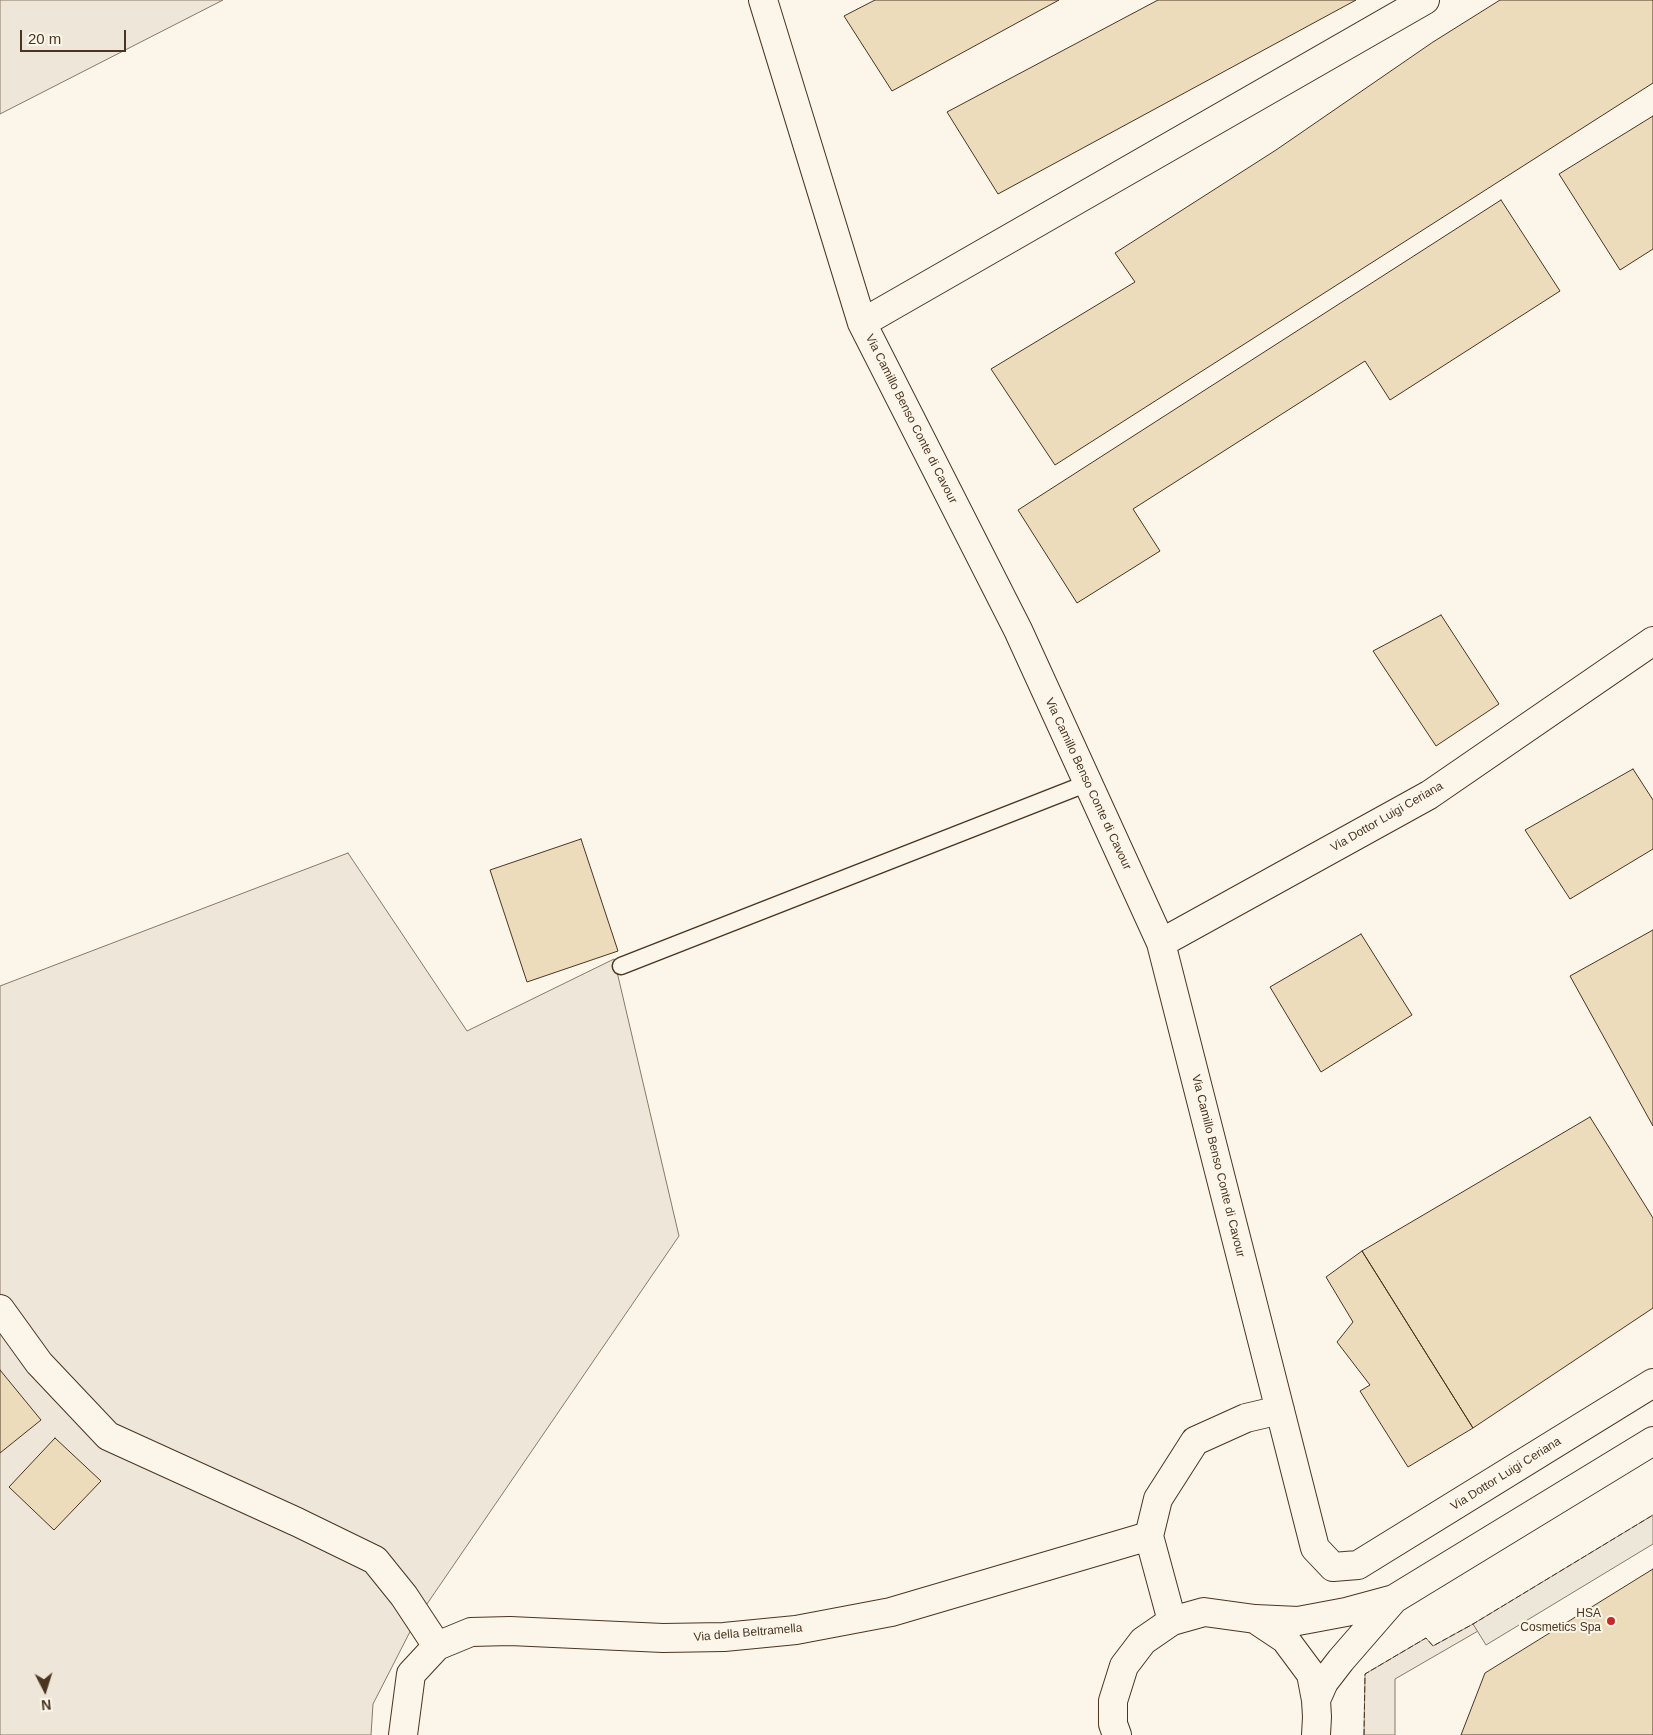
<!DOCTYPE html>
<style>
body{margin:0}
#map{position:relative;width:1653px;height:1735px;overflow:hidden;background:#fbf6e9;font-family:Helvetica,sans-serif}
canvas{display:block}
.north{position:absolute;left:20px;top:1665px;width:50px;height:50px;-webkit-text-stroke:4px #fbf6e9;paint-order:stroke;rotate:175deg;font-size:14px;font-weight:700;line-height:20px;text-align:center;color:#4a3520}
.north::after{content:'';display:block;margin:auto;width:18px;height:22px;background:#4a3520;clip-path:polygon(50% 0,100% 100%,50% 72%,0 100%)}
.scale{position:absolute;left:20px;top:30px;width:106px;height:22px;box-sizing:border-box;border:2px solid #4a3520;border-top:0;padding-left:6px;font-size:15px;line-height:18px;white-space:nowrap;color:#4a3520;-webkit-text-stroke:4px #fbf6e9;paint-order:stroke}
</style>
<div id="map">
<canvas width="1653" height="1735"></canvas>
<div class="north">N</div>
<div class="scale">20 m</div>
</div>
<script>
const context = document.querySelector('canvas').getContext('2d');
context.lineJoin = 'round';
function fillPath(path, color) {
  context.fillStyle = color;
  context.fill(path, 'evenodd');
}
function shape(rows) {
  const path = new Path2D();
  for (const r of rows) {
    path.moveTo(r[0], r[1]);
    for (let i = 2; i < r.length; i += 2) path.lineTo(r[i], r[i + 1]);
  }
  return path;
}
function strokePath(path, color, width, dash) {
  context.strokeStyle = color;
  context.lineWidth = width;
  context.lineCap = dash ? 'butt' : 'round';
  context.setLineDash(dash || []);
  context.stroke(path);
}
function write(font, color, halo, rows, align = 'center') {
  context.font = font + ' Helvetica,sans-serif';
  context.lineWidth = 4;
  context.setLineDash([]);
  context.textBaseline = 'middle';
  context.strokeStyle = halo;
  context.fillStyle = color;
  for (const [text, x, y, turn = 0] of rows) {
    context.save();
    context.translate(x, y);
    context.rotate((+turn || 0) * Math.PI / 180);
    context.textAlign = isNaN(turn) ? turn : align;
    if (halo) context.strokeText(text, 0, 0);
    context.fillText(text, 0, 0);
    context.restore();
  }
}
const green = shape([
 [0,0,223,0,0,114,0,0],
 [348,853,467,1031,614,959,679,1236,416,1620,373,1704,371,1735,0,1735,0,986,348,853],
 [1473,1624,1478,1631,1395,1679,1395,1735,1364,1735,1365,1674,1426,1638,1433,1646,1473,1624]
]);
fillPath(green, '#ede6d9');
strokePath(green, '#887966', 1);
const parking = shape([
 [1653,1515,1653,1544,1486,1645,1473,1624,1653,1515]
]);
fillPath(parking, '#ede7d9');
strokePath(parking, '#887966', 1);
const building = shape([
 [875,0,1059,0,892,91,844,16,875,0],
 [1158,0,1356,0,998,194,947,112,1158,0],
 [1500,0,1653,0,1653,83,1055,465,991,369,1135,282,1115,253,1276,150,1433,42,1500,0],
 [1653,116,1653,249,1620,270,1559,174,1653,116],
 [1501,200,1560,291,1390,400,1365,361,1133,509,1160,551,1077,603,1018,510,1501,200],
 [1441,615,1499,704,1436,746,1373,651,1441,615],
 [1633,769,1653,800,1653,849,1570,899,1525,830,1633,769],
 [581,839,618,951,527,982,490,870,581,839],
 [1653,930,1653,1126,1570,976,1653,930],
 [1361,934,1412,1015,1321,1072,1270,987,1361,934],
 [1590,1117,1653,1218,1653,1308,1473,1428,1362,1251,1590,1117],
 [1362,1251,1473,1428,1408,1467,1360,1391,1370,1385,1337,1342,1353,1322,1326,1277,1362,1251],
 [0,1370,41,1420,0,1453,0,1370],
 [55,1438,101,1481,54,1530,9,1487,55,1438],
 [1653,1569,1653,1735,1461,1735,1485,1673,1653,1569]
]);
fillPath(building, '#ecdcbc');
strokePath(building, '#4a3520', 1);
const service = shape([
 [621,966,1088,783]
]);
const minor = shape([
 [763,0,862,323,1018,630,1161,943,1315,1548,1333,1567,1358,1565,1653,1383],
 [862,323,1425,0],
 [1161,943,1429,795,1653,641],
 [0,1309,39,1363,108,1436,297,1522,375,1560,404,1596,437,1646],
 [1172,1621,1149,1536,1158,1499,1195,1441,1246,1418,1280,1410],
 [403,1735,411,1674,437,1646,471,1632,510,1631,663,1638,724,1637,796,1630,891,1612,1149,1536]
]);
const primary = shape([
 [1255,1619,1298,1621,1346,1612,1394,1599,1653,1441],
 [1316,1700,1324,1682,1341,1660,1394,1599],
 [1117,1735,1113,1724,1113,1701,1124,1666,1143,1641,1172,1621,1204,1612,1255,1619,1285,1639,1311,1674,1316,1700,1317,1717,1316,1735]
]);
strokePath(service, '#4a3520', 19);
strokePath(minor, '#4a3520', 30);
strokePath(primary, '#4a3520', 30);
strokePath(service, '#fbf6e9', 16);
strokePath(minor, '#fbf6e9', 28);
strokePath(primary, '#fbf6e9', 28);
strokePath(shape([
 [1364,1735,1365,1674,1426,1638,1433,1646,1473,1624,1653,1515]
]), '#4a3520', 1, [6, 2.5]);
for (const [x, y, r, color] of [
 [1611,1621,5,"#c62828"]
]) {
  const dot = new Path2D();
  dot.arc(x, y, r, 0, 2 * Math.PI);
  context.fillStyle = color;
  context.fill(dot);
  strokePath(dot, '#fbf6e9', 2);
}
write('12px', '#4a3520', '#fbf6e9', [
 ["Via Camillo Benso Conte di Cavour",911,419,63],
 ["Via Camillo Benso Conte di Cavour",1088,784,65],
 ["Via Dottor Luigi Ceriana",1387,817,-30],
 ["Via Camillo Benso Conte di Cavour",1218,1166,76],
 ["Via Dottor Luigi Ceriana",1506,1474,-32],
 ["Via della Beltramella",748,1633,-5]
]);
write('12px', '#4a3520', '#fbf6e9', [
 ["HSA",1601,1614],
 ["Cosmetics Spa",1601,1628]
], 'right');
</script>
